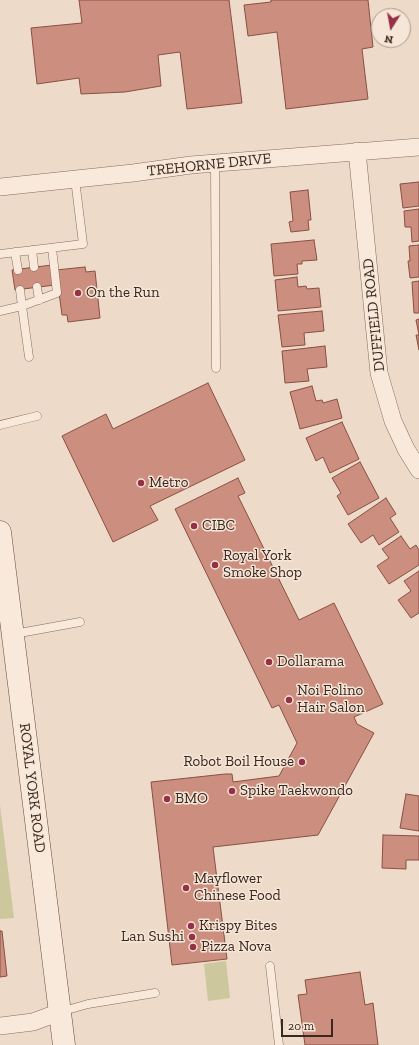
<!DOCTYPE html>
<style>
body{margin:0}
#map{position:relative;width:419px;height:1045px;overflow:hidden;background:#eedac8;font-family:"Zilla Slab",serif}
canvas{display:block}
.north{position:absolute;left:371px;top:8px;width:40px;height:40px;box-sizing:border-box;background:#f5e6d7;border:1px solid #aa9a8e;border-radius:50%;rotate:191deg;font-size:11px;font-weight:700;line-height:16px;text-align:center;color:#3a2720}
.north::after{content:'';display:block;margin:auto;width:14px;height:18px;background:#972f46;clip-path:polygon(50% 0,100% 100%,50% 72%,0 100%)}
.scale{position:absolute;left:281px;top:1019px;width:52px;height:18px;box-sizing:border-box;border:2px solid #3a2720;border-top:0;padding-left:5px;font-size:12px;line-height:14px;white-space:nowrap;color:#3a2720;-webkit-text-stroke:3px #f5e6d7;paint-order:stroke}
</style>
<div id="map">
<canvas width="419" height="1045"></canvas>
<div class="north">N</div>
<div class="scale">20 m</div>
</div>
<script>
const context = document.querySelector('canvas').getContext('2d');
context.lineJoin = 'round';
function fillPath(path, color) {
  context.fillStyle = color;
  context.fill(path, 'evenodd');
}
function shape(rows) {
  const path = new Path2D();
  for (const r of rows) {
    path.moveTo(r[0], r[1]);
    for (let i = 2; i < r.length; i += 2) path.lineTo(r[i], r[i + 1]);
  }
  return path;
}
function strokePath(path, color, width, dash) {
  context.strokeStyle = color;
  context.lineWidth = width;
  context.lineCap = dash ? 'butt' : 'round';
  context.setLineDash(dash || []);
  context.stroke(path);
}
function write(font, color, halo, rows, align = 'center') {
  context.font = font + ' "Zilla Slab",serif';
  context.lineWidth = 3;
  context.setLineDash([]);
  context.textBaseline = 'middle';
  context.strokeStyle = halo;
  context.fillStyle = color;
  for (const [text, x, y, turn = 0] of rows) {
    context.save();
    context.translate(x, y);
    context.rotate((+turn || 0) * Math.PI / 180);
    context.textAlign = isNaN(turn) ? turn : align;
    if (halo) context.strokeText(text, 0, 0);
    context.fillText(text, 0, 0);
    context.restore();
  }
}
fillPath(shape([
 [0,805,14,918,0,919],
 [226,961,230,998,208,1001,204,964]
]), '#ccc79c');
const building = shape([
 [79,0,229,0,242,103,187,109,180,52,158,55,161,86,125,92,81,94,79,78,37,84,31,28,82,23,79,0],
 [271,0,368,0,373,47,362,49,368,99,286,109,277,32,248,36,244,5,271,2,271,0],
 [419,182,419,206,403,208,400,184,419,182],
 [308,190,311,220,308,220,309,230,291,232,289,222,293,221,290,192,308,190],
 [419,209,419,241,412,242,411,227,405,227,404,211,419,209],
 [314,240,317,260,302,261,302,264,297,264,298,274,274,276,271,244,314,240],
 [419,245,419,277,410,278,408,261,410,261,409,246,419,245],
 [52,265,55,285,15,290,12,270,52,265],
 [85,267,86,272,95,271,100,318,68,322,67,315,62,315,56,270,85,267],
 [297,277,298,287,306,286,307,289,319,288,321,307,278,311,275,280,297,277],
 [419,281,419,313,414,313,412,282,419,281],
 [322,311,324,331,304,333,305,345,282,347,278,315,322,311],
 [419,319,419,350,416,335,419,335,416,320,419,319],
 [325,346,327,367,307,369,309,381,285,383,282,351,325,346],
 [208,383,245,460,150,506,158,520,113,542,62,436,106,414,113,429,208,383],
 [312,386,316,401,322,400,323,403,337,399,342,418,300,429,290,392,312,386],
 [342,422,359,459,330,473,323,457,316,461,306,438,342,422],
 [360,462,379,498,348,515,337,496,341,493,332,478,360,462],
 [238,478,245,493,238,496,299,620,334,603,383,704,354,717,357,724,374,733,318,835,213,847,227,959,172,965,151,782,225,774,232,774,233,782,279,776,297,743,279,705,272,708,175,509,238,478],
 [386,498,396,514,390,518,399,532,379,545,373,535,361,543,348,524,386,498],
 [401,536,410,549,416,545,419,550,419,565,389,584,377,566,389,558,382,549,401,536],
 [419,571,419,613,411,618,398,600,411,591,404,581,419,571],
 [406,794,419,796,419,831,400,828,406,794],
 [383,835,419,836,419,860,406,860,406,869,382,868,383,835],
 [0,931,2,931,7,976,0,977,0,931],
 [360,972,365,1005,373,1003,378,1045,305,1045,298,995,307,994,305,980,360,972]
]);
fillPath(building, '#cb8e7f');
strokePath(building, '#885044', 1);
const service = shape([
 [215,163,216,368],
 [32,250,34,267],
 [15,252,18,270],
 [0,254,83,244,75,179],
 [37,287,39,300],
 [20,290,22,306,57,293,52,248],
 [0,311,22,306,29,357],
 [0,425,37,416],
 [14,634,80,622],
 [270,966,279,1045],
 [60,1012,88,1004,155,993]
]);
const minor = shape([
 [357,151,379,373,393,421,406,449,419,470],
 [0,187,133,173,191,165,419,147],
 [0,1026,33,1022,60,1012]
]);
const secondary = shape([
 [0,532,64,1045]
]);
strokePath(service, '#896b5d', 9);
strokePath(minor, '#896b5d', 18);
strokePath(secondary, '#6b4c40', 23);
strokePath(service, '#f8e9db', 8);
strokePath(minor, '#f8e9db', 17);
strokePath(secondary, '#f8e9db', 22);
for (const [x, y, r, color] of [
 [78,293,4,"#972f46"],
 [141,483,4,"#972f46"],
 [194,526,4,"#972f46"],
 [215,565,4,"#972f46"],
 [269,662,4,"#972f46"],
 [289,700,4,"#972f46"],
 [302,762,4,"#972f46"],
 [232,791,4,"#972f46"],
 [167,799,4,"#972f46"],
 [186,888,4,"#972f46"],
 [191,926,4,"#972f46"],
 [192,937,4,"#972f46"],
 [193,947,4,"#972f46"]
]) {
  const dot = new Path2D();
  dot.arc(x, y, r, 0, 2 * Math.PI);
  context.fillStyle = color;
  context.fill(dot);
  strokePath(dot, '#f5e6d7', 1.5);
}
write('15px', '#3a2720', '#f5e6d7', [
 ["TREHORNE DRIVE",209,165,-6],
 ["DUFFIELD ROAD",374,315,-96],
 ["ROYAL YORK ROAD",32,788,83]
]);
write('15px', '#3a2720', '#f5e6d7', [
 ["On the Run",86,293],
 ["Metro",149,483],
 ["CIBC",202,526],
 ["Royal York",223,556],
 ["Smoke Shop",223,573],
 ["Dollarama",277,662],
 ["Noi Folino",297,691],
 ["Hair Salon",297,708],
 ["Robot Boil House",294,762,"right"],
 ["Spike Taekwondo",240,791],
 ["BMO",175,799],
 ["Mayflower",194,879],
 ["Chinese Food",194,896],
 ["Krispy Bites",199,926],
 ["Lan Sushi",184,937,"right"],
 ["Pizza Nova",201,947]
], 'left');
</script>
